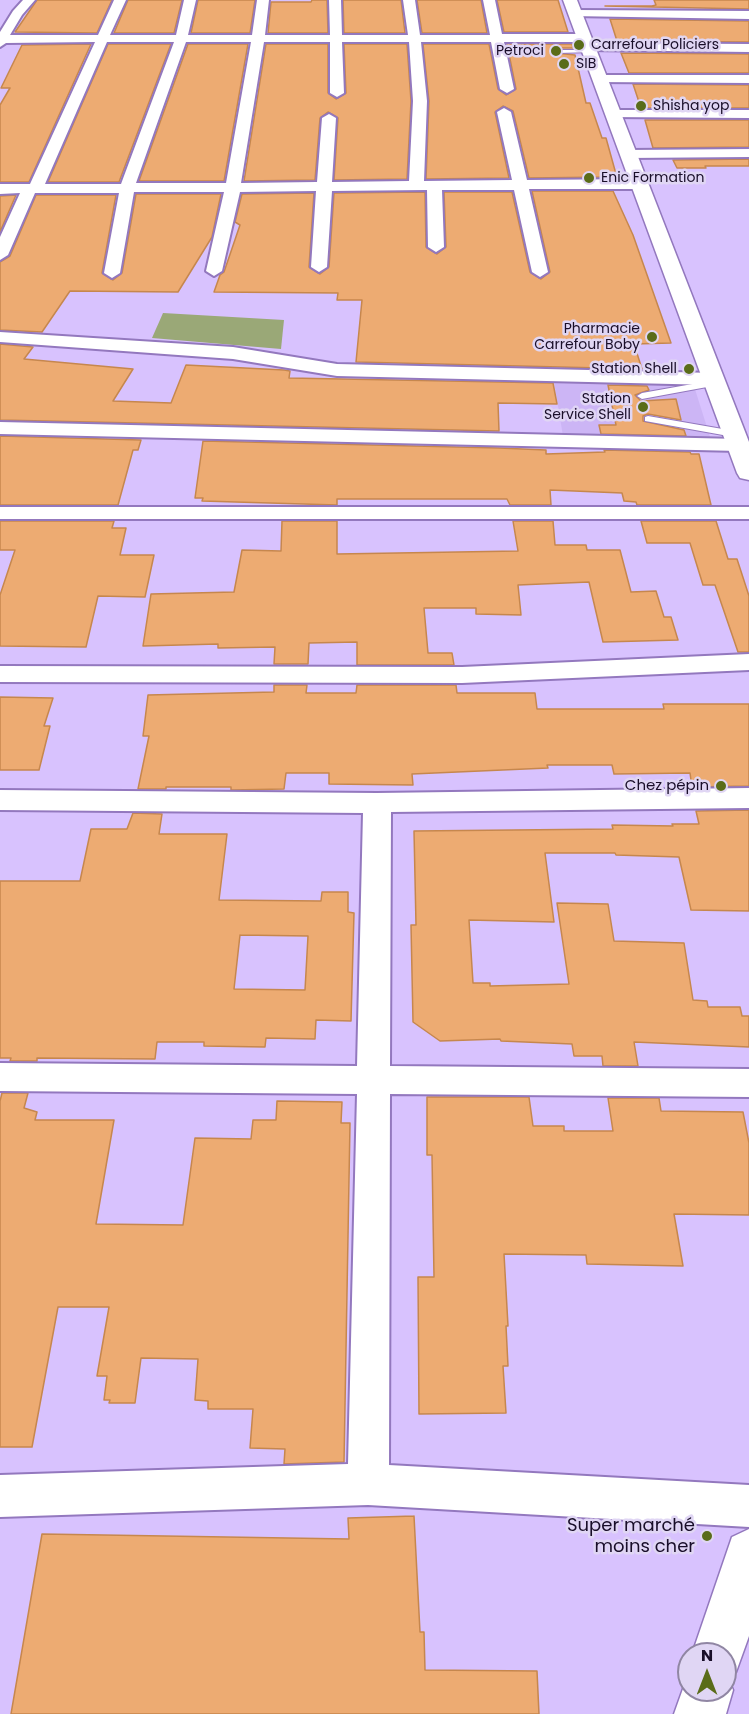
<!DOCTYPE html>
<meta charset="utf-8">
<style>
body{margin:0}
#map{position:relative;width:749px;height:1714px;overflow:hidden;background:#d8c2fe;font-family:Poppins,sans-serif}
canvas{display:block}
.north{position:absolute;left:677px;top:1642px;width:60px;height:60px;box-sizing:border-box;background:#e0d6f4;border:2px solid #9086a3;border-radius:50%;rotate:0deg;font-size:16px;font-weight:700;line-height:24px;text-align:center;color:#190e29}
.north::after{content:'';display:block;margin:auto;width:21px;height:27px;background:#5a6c19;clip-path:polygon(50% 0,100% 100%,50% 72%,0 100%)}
</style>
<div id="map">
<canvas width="749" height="1714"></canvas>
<div class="north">N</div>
</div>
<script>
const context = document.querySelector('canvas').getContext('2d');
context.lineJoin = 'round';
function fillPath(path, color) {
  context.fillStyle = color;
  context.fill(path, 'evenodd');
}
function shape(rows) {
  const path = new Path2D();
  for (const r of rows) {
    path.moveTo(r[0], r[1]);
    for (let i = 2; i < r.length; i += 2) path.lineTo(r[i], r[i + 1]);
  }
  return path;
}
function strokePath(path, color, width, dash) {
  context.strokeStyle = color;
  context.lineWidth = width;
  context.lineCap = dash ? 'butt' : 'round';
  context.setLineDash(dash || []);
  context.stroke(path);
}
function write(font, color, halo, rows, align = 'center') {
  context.font = font + ' Poppins,sans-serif';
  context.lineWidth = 5;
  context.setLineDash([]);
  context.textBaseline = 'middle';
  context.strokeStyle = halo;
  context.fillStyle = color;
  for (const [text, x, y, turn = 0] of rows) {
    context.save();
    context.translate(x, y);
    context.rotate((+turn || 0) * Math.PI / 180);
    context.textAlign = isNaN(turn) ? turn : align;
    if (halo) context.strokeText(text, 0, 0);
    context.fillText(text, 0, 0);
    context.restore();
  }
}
fillPath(shape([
 [554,382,693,383,712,443,564,442]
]), '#ccb5f5');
fillPath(shape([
 [163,313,284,320,281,349,152,338]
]), '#9aa877');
const building = shape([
 [37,0,112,0,97,33,15,32,37,0],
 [128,0,182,0,174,33,114,33,128,0],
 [198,0,255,0,250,33,191,33,198,0],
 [312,0,327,0,328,33,268,33,271,2,311,2,312,0],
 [343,0,401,0,405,33,344,33,343,0],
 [417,0,481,0,487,33,422,33,417,0],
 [497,0,558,0,568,32,504,32,497,0],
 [654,0,749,0,749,9,605,6,652,6,656,5,654,0],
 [610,19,749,21,749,42,617,41,610,19],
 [91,44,29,182,0,182,0,105,10,88,1,88,22,45,91,44],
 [108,44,171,44,119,182,48,182,108,44],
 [188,44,248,44,224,181,139,181,188,44],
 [266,44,328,44,328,93,336,99,346,93,344,44,407,44,411,101,407,179,334,180,338,118,328,112,320,118,315,180,244,181,266,44],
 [423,44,489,44,498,89,506,95,516,89,507,44,572,44,573,48,560,48,556,53,575,55,586,103,590,103,602,138,606,138,616,174,605,174,607,177,529,178,513,111,503,106,495,112,509,178,426,179,429,101,423,44],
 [621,53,749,54,749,73,629,73,621,53],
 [633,84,749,85,749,108,641,108,633,84],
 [645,120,749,120,749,147,653,148,645,120],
 [749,159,749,166,705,166,706,168,677,168,673,160,749,159],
 [532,191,613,191,633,235,671,343,634,344,642,369,356,362,362,300,337,300,338,293,214,292,220,275,224,272,240,225,235,222,242,194,314,193,309,267,320,274,329,267,334,193,425,192,426,247,437,254,446,247,444,192,512,192,530,272,541,279,550,272,532,191],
 [136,194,221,194,212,237,178,292,70,291,42,332,0,330,0,262,10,256,36,195,116,195,102,273,113,280,122,273,136,194],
 [16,195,0,232,0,196,16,195],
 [0,344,33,347,24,359,133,369,113,401,171,403,186,365,284,370,290,371,289,378,553,383,557,404,498,403,499,431,0,420,0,344],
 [608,385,647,386,649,390,635,395,641,401,676,399,681,420,648,414,643,416,643,421,684,430,686,436,601,434,599,425,616,425,608,385],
 [0,436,141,440,138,450,133,450,118,505,0,505,0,436],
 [203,441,499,448,546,450,546,454,605,452,604,450,690,452,691,454,699,454,711,505,637,505,636,502,624,501,622,493,550,490,551,505,510,505,507,499,337,499,337,505,202,501,203,498,195,498,203,441],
 [0,521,114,521,112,528,126,528,120,555,154,555,145,597,98,596,86,647,0,646,0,595,15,550,0,550,0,521],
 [282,521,337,521,337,554,518,551,513,521,553,521,555,545,586,545,587,550,620,550,631,592,656,591,664,617,671,617,678,640,603,642,589,582,518,585,521,615,476,614,476,608,424,608,428,653,452,653,454,665,357,665,357,642,309,643,308,664,274,664,275,647,218,648,218,644,143,646,151,594,234,592,242,550,281,551,282,521],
 [641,521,716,521,728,559,737,559,749,596,749,652,738,652,715,585,703,585,690,543,647,543,641,521],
 [274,685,307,685,306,693,356,693,357,685,456,685,457,693,535,693,537,709,664,709,663,704,749,704,749,786,692,787,690,773,614,774,612,765,547,765,548,768,412,774,413,785,329,784,329,773,286,773,284,789,231,790,231,787,166,787,166,789,138,789,149,736,143,736,148,695,274,692,274,685],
 [0,697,53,698,44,726,50,726,39,770,0,770,0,697],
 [749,810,749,911,691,910,679,857,616,855,615,853,545,853,554,922,469,920,473,983,490,983,490,986,569,984,557,903,608,904,614,941,684,943,693,1000,707,1001,708,1007,740,1007,742,1016,749,1016,749,1047,634,1042,638,1066,603,1066,602,1056,574,1056,572,1044,501,1041,500,1039,440,1041,413,1022,411,925,416,925,414,831,613,829,612,825,673,826,672,824,699,824,696,811,749,810],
 [133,813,162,814,159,834,227,834,219,900,321,901,322,892,348,892,348,912,354,913,351,1021,316,1020,315,1039,266,1038,265,1047,204,1046,204,1042,157,1042,155,1059,37,1058,37,1061,10,1061,11,1058,0,1058,0,881,80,881,91,829,127,829,133,813],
 [240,935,308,936,305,990,234,989,240,935],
 [2,1093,28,1093,24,1108,37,1112,35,1120,114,1120,96,1224,183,1225,195,1138,251,1139,253,1120,276,1120,277,1101,342,1102,341,1123,350,1123,344,1462,284,1464,285,1449,250,1448,253,1409,208,1409,208,1401,195,1400,198,1359,141,1358,135,1403,109,1403,110,1400,104,1400,107,1376,97,1376,109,1307,58,1307,32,1447,0,1447,0,1101,2,1093],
 [427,1097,529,1097,533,1126,564,1126,564,1131,613,1131,608,1098,659,1098,661,1111,743,1112,749,1143,749,1215,674,1214,683,1266,587,1264,586,1255,504,1254,508,1326,506,1326,508,1366,503,1366,506,1413,419,1414,418,1277,434,1277,432,1155,427,1155,427,1097],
 [414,1516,420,1632,424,1632,425,1670,537,1671,539,1714,11,1714,42,1534,349,1539,348,1518,414,1516]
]);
fillPath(building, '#edab72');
strokePath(building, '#c6874e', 1.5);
const service = shape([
 [560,50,590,50,593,52,558,53,560,50],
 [715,380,720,383,718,385,642,399,637,396,642,393,715,380],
 [648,416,734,431,739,434,734,437,645,421,645,417,648,416]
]);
const minor = shape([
 [23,0,35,0,22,15,10,35,98,35,114,0,126,0,110,35,176,35,184,0,196,0,188,35,252,35,257,0,269,0,265,35,330,35,329,0,341,0,342,35,408,35,403,0,415,0,420,35,490,35,483,0,495,0,502,34,585,34,591,38,585,42,504,42,514,89,507,93,500,89,491,42,421,42,427,101,424,181,512,180,497,112,504,108,511,112,527,180,640,179,648,184,640,189,529,189,548,272,540,277,532,272,514,190,442,190,444,247,436,252,428,247,427,190,332,191,327,267,319,272,311,267,316,191,240,192,222,271,214,276,206,271,224,192,134,192,120,273,112,278,104,273,119,193,35,193,8,255,0,260,0,237,20,193,0,194,0,184,30,184,95,42,6,43,0,47,0,32,13,11,23,0],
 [107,42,174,42,121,184,45,184,107,42],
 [186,42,251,42,226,183,136,183,186,42],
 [264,42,330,42,330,93,337,97,344,93,342,42,409,42,413,101,409,181,332,182,336,118,329,114,322,118,317,182,241,183,264,42],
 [575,10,749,11,749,19,571,16,569,14,575,10],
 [588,43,749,44,749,52,584,50,582,47,588,43],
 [600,75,749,75,749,83,595,82,594,79,600,75],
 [613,110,749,110,749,118,608,117,606,114,613,110],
 [749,149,749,157,628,158,621,154,628,150,749,149],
 [0,332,233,347,337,364,714,373,721,375,723,379,721,383,714,385,337,376,233,359,0,342,0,332],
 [0,422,739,439,746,441,749,445,746,449,739,451,0,434,0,422],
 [0,507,749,507,749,519,0,519,0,507],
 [749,654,749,670,462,683,0,682,0,666,462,667,749,654],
 [749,788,749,808,391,812,390,1066,749,1069,749,1097,390,1094,389,1465,749,1485,749,1527,368,1505,0,1517,0,1475,348,1464,357,1094,0,1091,0,1063,357,1066,363,813,0,810,0,790,377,793,749,788]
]);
const tertiary = shape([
 [563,0,577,0,749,442,749,480,740,478,737,473,563,0],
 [749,1529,749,1636,736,1672,727,1676,733,1690,726,1714,674,1714,689,1672,689,1690,725,1690,725,1654,692,1654,732,1537,749,1529]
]);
strokePath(service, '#9378be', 2);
strokePath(minor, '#9378be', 4);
strokePath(tertiary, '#9378be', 3);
fillPath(service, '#fff');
fillPath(minor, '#fff');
fillPath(tertiary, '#fff');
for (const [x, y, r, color] of [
 [579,45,6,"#5a6c19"],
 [556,51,6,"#5a6c19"],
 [564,64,6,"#5a6c19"],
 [641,106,6,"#5a6c19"],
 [589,178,6,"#5a6c19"],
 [652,337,6,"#5a6c19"],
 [689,369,6,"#5a6c19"],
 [643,407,6,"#5a6c19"],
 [721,786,6,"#5a6c19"],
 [707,1536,6,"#5a6c19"]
]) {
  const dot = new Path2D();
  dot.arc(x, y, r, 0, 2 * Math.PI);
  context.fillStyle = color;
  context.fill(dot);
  strokePath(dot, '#e0d6f4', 2);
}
write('14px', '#190e29', '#e0d6f4', [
 ["Carrefour Policiers",591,45],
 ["Petroci",544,51,"right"],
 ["SIB",576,64],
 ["Shisha yop",653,106],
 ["Enic Formation",601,178],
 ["Pharmacie",640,329,"right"],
 ["Carrefour Boby",640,345,"right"],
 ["Station Shell",677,369,"right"],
 ["Station",631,399,"right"],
 ["Service Shell",631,415,"right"]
], 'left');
write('15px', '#190e29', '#e0d6f4', [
 ["Chez pépin",709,786]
], 'right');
write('18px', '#190e29', '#e0d6f4', [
 ["Super marché",695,1526],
 ["moins cher",695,1547]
], 'right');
</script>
